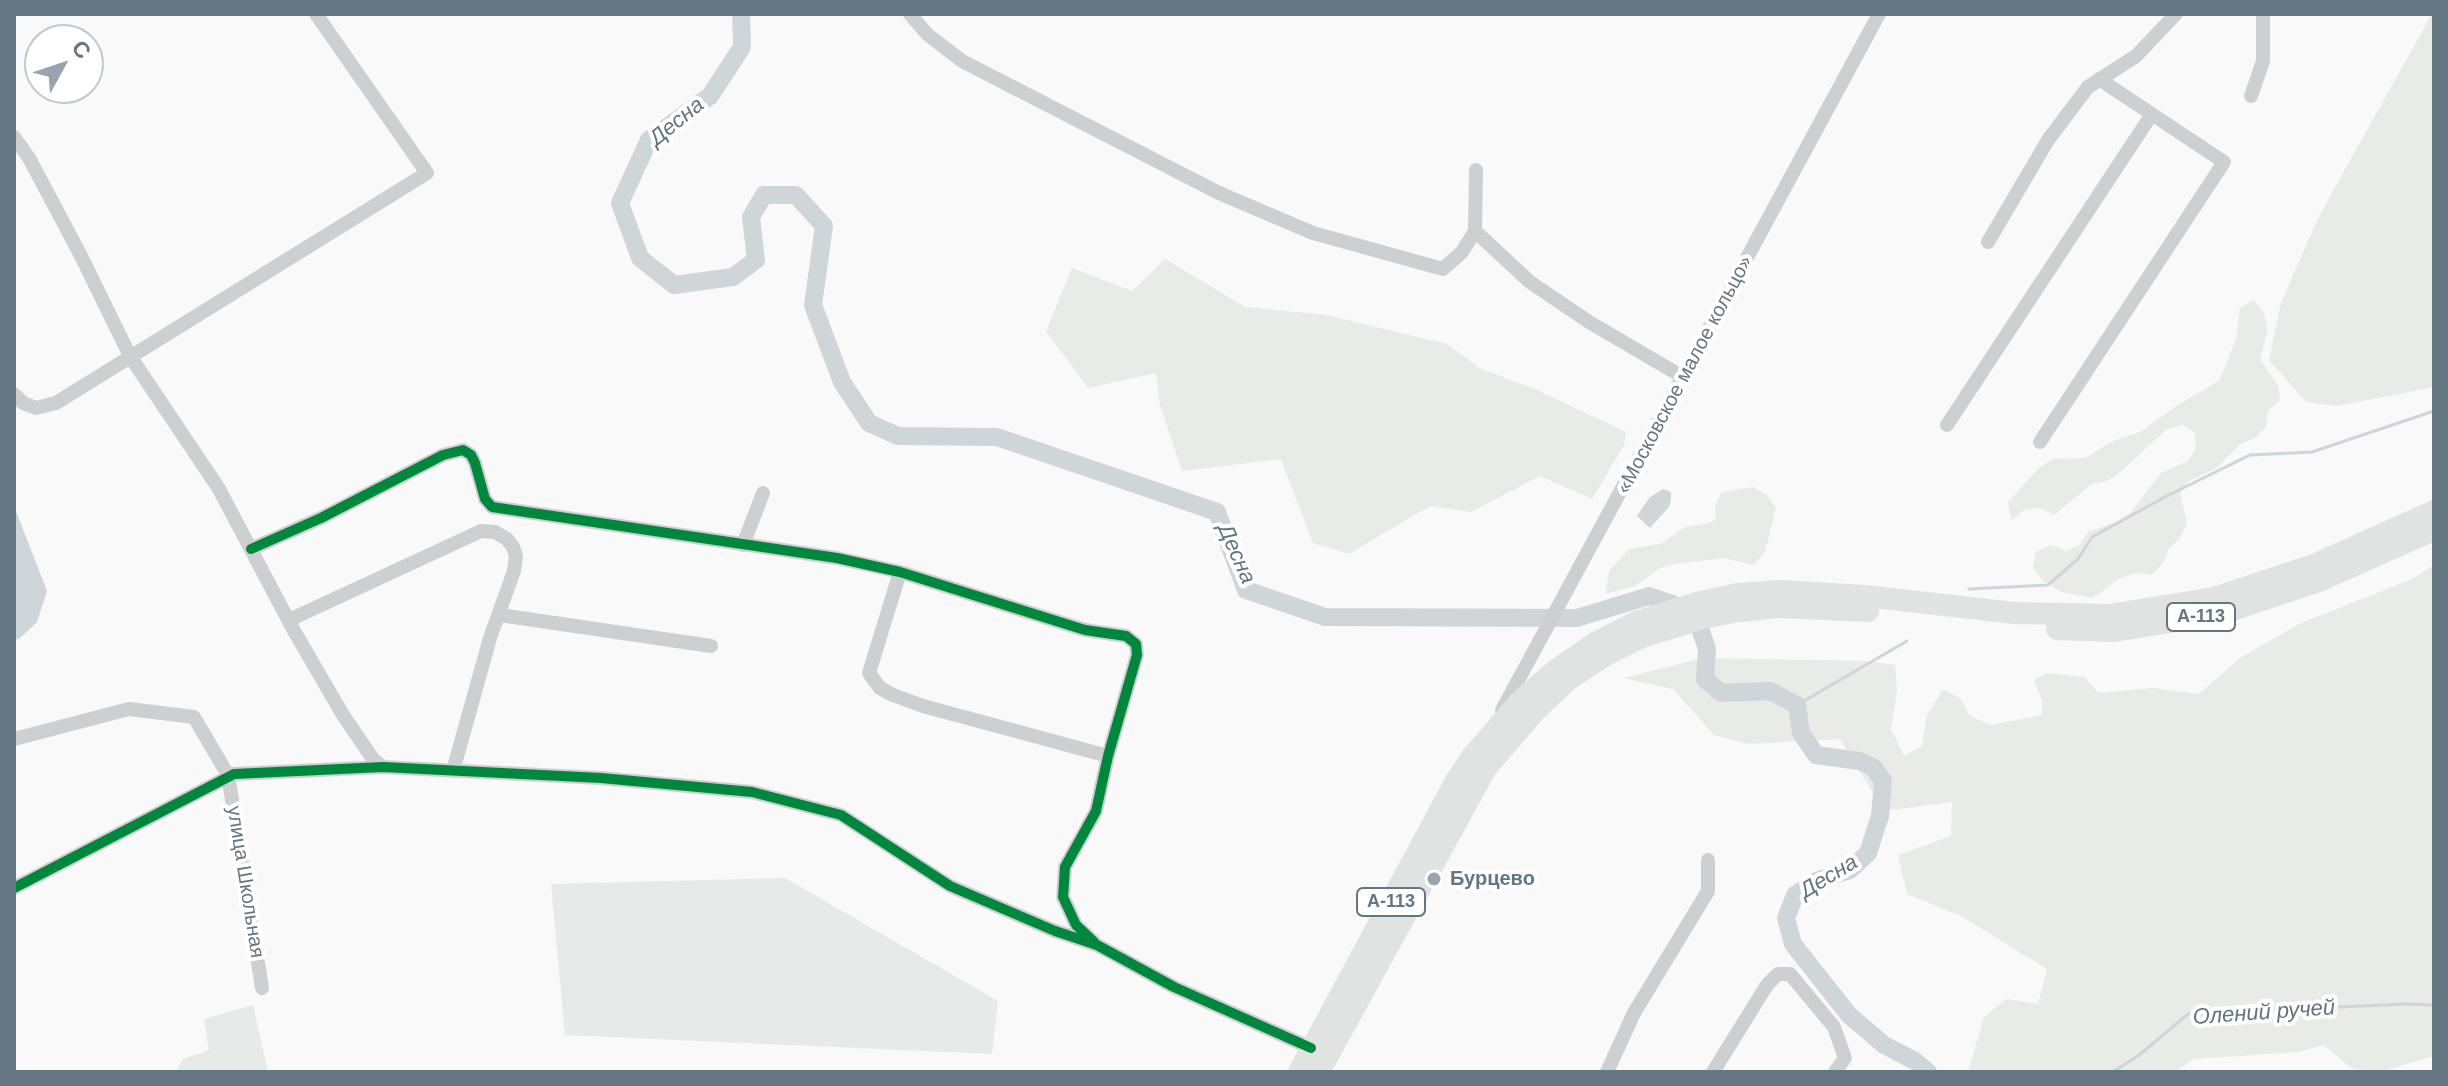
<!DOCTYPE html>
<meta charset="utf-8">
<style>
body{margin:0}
#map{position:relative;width:2448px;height:1086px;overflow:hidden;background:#f9f9f9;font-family:Helvetica,sans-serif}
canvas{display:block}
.frame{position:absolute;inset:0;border:16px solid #657683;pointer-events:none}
.north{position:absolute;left:24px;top:24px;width:80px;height:80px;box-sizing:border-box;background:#fff;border:2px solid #c1c8cd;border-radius:50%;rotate:50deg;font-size:22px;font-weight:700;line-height:32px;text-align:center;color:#657683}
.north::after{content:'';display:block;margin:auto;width:28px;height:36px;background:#99a4ac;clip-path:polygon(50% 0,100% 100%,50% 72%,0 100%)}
</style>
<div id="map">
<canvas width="2448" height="1086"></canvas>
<div class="frame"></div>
<div class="north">С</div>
</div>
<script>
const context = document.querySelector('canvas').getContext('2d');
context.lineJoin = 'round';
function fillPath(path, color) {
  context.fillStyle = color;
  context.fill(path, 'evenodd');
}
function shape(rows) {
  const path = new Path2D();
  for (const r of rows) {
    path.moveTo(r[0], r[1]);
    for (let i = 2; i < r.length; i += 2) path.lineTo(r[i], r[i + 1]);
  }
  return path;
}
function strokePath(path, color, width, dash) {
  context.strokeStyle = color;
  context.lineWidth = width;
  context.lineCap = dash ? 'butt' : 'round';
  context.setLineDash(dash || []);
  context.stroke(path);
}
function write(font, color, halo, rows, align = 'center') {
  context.font = font + ' Helvetica,sans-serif';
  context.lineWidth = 8;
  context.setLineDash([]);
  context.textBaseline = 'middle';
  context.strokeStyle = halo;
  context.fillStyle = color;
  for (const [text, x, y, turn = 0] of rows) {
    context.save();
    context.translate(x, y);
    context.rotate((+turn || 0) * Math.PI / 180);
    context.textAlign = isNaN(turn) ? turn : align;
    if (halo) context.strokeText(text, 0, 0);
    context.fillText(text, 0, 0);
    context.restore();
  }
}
fillPath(shape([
 [785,878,998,1001,992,1054,565,1035,551,884],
 [253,1005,268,1072,179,1072,178,1068,183,1059,209,1050,204,1019]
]), '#e8e9e9');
fillPath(shape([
 [2432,14,2434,387,2337,406,2306,402,2269,360,2281,303,2319,216],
 [1165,259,1245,307,1326,315,1447,344,1481,369,1535,389,1626,432,1624,445,1592,499,1540,476,1471,512,1430,506,1349,554,1313,543,1281,459,1182,471,1160,405,1156,373,1088,388,1046,331,1072,268,1132,291],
 [2254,300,2264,313,2268,329,2260,359,2278,385,2280,400,2268,411,2266,427,2255,438,2240,444,2217,468,2189,481,2180,493,2187,523,2180,538,2169,549,2163,563,2152,575,2136,573,2120,578,2093,598,2062,592,2043,581,2033,567,2036,552,2051,545,2066,551,2080,545,2088,532,2118,521,2131,512,2161,473,2188,461,2196,448,2195,433,2182,425,2167,429,2119,473,2107,481,2092,484,2054,515,2040,508,2024,510,2012,520,2008,502,2040,467,2053,459,2085,458,2111,442,2140,432,2178,405,2219,381,2236,339,2240,308],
 [1753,487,1767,495,1776,508,1765,552,1754,565,1724,558,1675,564,1660,568,1635,586,1605,594,1609,571,1629,549,1660,544,1687,526,1702,525,1716,520,1715,505,1722,492],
 [2434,565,2434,1056,2383,1071,2352,1069,2324,1045,2298,1052,2193,1059,2175,1072,1968,1072,1984,1017,2006,999,2038,1004,2047,969,1961,916,1907,894,1898,855,1951,836,1952,802,1884,811,1840,739,1747,744,1714,735,1673,689,1623,678,1703,658,1867,661,1895,665,1897,691,1891,729,1904,756,1922,746,1927,715,1943,689,1960,698,1970,716,1991,725,2042,715,2042,701,2034,681,2046,673,2085,677,2098,693,2153,688,2199,694,2240,658,2299,624,2410,580]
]), '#e8ebe6');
fillPath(shape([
 [1663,489,1671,492,1671,500,1669,507,1650,528,1637,516,1650,497],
 [14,506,47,591,37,622,19,639,14,640]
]), '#ced6d9');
strokePath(shape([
 [1969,589,2048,585,2078,559,2092,537,2167,496,2250,455,2312,452,2434,411],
 [1797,705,1907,641],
 [2112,1072,2138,1056,2188,1014,2405,1004,2434,1005]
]), '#ced6d9', 3);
strokePath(shape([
 [741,14,742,47,710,96,649,140,620,203,640,258,674,285,733,277,756,260,751,217,764,195,796,195,824,226,813,305,842,382,869,423,898,436,997,437,1217,512,1246,590,1325,617,1577,618,1649,596,1672,604,1700,628,1707,649,1705,679,1721,693,1770,691,1797,705,1801,733,1816,755,1859,761,1873,767,1883,781,1880,816,1868,853,1850,870,1816,881,1795,895,1786,918,1793,944,1849,1015,1884,1045,1915,1061,1928,1072]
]), '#ced6d9', 18);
strokePath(shape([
 [910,14,927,34,962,61,1219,193,1313,233,1443,269,1462,252,1475,231],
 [2251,96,2263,61,2263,14],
 [14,137,29,158,80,254,130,356,219,489,293,629,343,715,373,759,383,767],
 [1476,170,1475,231,1530,282,1589,322,1683,377],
 [1988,242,2048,140,2088,87,2136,56,2176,14],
 [14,394,23,403,36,408,56,403,427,173,316,14],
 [1947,425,2152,114],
 [2040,442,2224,162,2099,79],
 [743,545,763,493],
 [251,549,321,518,443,455,463,450,471,455,475,463,485,499,492,507,837,558,900,572,1085,630,1126,636,1136,644,1137,655,1108,756,1096,811,1065,867,1063,897,1076,925,1094,942],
 [900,572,869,673,880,688,893,695,923,706,1108,756],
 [500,615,711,646],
 [289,620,481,531,495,532,507,539,513,547,516,556,514,571,490,638,453,771],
 [1502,710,1879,14],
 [14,739,129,709,194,717,228,775,262,988],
 [14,888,234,774,383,767,601,778,752,792,841,815,950,886,1055,931,1097,945,1174,987,1311,1048],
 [1607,1072,1634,1013,1708,891,1708,860],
 [1713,1072,1767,985,1778,974,1790,974,1834,1027,1845,1058,1835,1072]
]), '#cecfd0', 14);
strokePath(shape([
 [2057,629,2114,631,2220,614,2319,581,2434,530],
 [1299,1072,1457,779,1471,758,1522,699,1557,669,1597,642,1636,622,1700,602,1738,594,1781,591,1865,596,2015,613,2109,615,2214,598,2314,565,2434,511],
 [1319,1072,1486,768,1535,711,1569,679,1604,656,1642,637,1703,618,1739,611,1779,607,1868,611]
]), '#e1e2e2', 22);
strokePath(shape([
 [251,549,321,518,443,455,463,450,471,455,475,463,485,499,492,507,837,558,900,572,1085,630,1126,636,1136,644,1137,655,1108,756,1096,811,1065,867,1063,897,1076,925,1094,942],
 [14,888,234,774,383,767,601,778,752,792,841,815,950,886,1055,931,1097,945,1174,987,1311,1048]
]), '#00873e', 10);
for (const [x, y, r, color] of [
 [1434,879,8,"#99a4ac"]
]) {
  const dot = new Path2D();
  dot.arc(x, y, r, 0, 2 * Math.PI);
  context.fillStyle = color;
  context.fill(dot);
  strokePath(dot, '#fff', 3);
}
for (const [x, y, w] of [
 [2201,617,68],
 [1391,902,68]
]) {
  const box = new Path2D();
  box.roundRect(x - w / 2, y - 14, w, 28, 6);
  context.fillStyle = '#fff';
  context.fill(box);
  strokePath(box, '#657683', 2);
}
write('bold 18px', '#657683', null, [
 ["А-113",2201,617],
 ["А-113",1391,902]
]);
write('20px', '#657683', '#fff', [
 ["«Московское малое кольцо»",1685,375,-62],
 ["улица Школьная",245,882,81]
]);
write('bold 20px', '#657683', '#fff', [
 ["Бурцево",1450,879]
], 'left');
write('italic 22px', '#60757c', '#fff', [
 ["Десна",677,122,-39],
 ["Десна",1236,554,66],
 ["Десна",1829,877,-31],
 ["Олений ручей",2264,1013,-4]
]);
</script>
